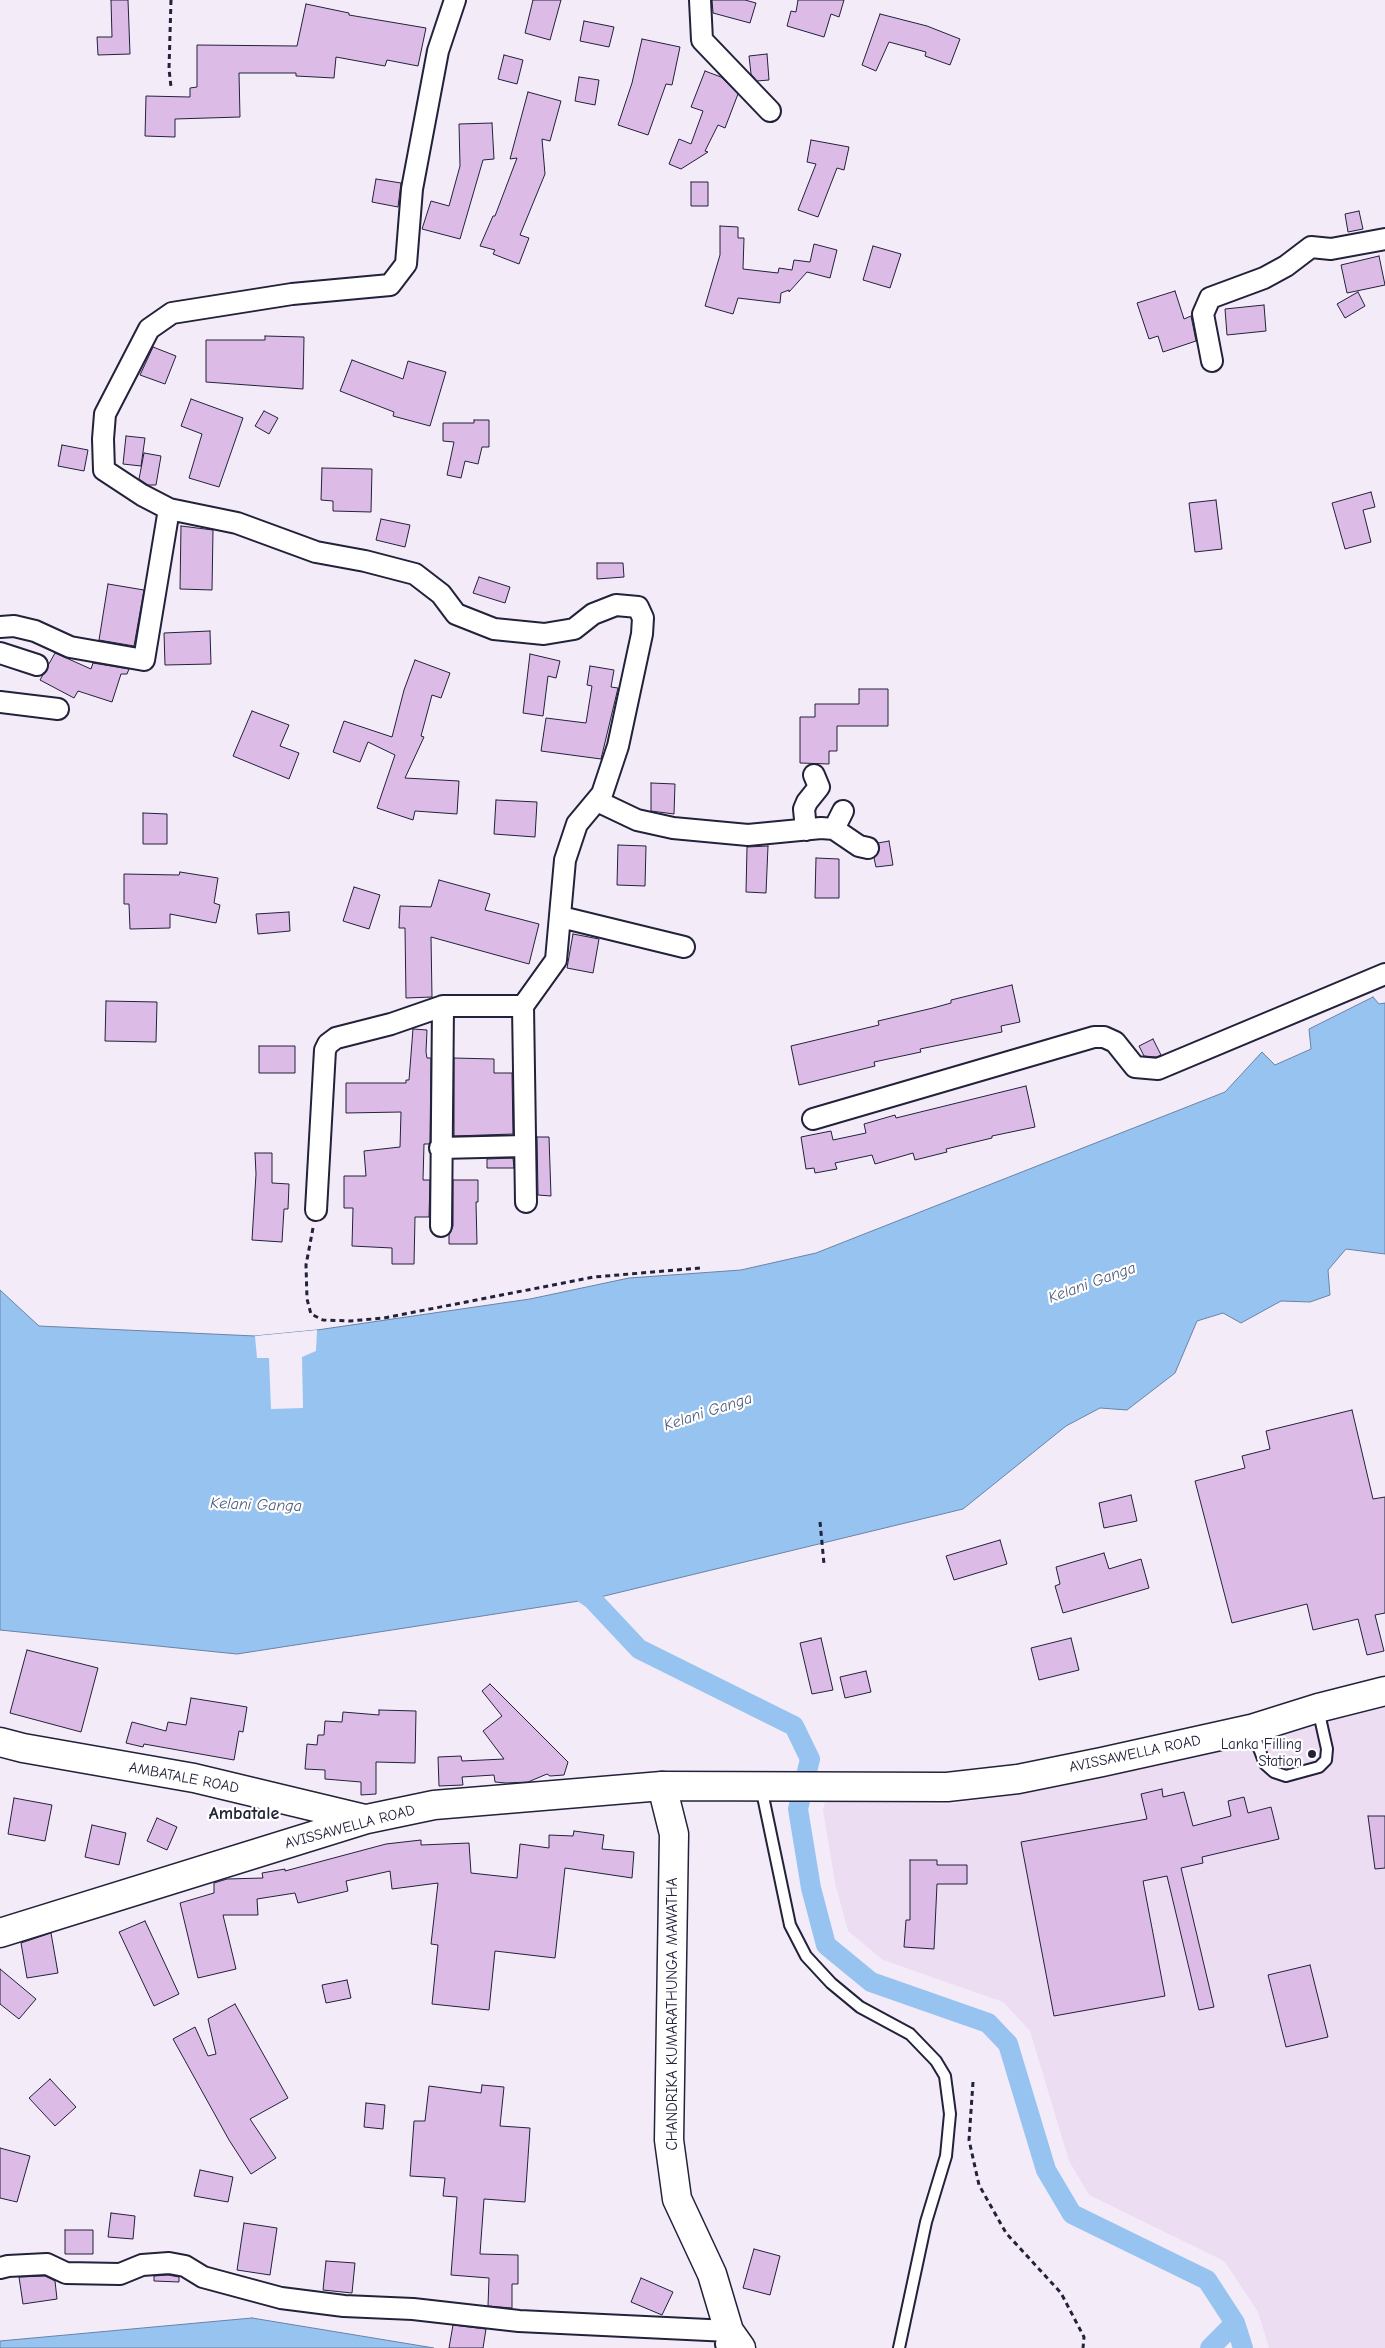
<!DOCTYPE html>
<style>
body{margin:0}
canvas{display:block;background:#f4ebf8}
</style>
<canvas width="1385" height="2348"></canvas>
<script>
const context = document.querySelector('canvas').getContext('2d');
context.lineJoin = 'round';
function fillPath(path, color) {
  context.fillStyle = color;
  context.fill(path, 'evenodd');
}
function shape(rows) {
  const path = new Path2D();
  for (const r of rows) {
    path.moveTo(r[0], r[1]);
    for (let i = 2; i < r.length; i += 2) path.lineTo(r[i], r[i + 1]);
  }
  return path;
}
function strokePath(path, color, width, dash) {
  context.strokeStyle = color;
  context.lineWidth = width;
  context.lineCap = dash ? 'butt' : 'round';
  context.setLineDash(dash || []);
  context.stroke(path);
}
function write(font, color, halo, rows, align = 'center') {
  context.font = font + ' "Comic Neue",sans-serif';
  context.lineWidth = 4.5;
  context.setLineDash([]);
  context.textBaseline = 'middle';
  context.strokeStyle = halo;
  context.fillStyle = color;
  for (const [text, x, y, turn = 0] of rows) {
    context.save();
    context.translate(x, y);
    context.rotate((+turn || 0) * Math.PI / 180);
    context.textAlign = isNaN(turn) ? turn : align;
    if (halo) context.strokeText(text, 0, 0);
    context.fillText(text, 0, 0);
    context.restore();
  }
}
fillPath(shape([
 [1385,1707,1385,2348,1269,2348,1258,2312,1224,2261,1089,2195,1069,2161,1030,2031,1003,2002,883,1960,848,1931,835,1883,823,1810,825,1802,948,1804,1021,1794,1255,1744,1322,1723]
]), '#edddf3');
const water = shape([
 [1373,997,1379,1004,1385,1003,1385,1254,1346,1249,1328,1270,1330,1295,1310,1302,1281,1301,1241,1323,1223,1313,1197,1321,1175,1373,1127,1410,1100,1408,1066,1426,963,1509,592,1599,237,1654,0,1630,0,1290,39,1326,255,1336,317,1330,530,1299,629,1278,741,1270,816,1253,1225,1092,1262,1052,1275,1065,1311,1049,1309,1029,1373,997],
 [252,2318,434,2348,0,2348,0,2341,252,2318]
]);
fillPath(water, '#97c3f1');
strokePath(water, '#6883a8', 1);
fillPath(shape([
 [317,1330,316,1351,302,1357,303,1408,271,1409,269,1358,257,1358,255,1336]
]), '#f4ebf8');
strokePath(shape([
 [576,1579,583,1593,592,1599,639,1649,794,1726,810,1759,798,1809,811,1888,826,1945,871,1982,988,2023,1008,2044,1046,2170,1072,2214,1207,2280,1235,2323,1243,2348],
 [1210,2348,1235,2323]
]), '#97c3f1', 20);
const building = shape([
 [111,0,128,0,130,54,98,55,97,37,112,37,111,0],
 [533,0,561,0,550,40,525,33,533,0],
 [712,0,745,0,756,3,750,23,713,13,712,0],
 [798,0,844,0,839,17,831,14,824,37,787,26,791,11,796,12,798,0],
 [306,4,349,13,349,15,426,28,418,66,387,60,385,66,336,57,334,78,296,76,296,73,239,73,240,117,175,119,175,137,145,136,146,96,190,97,190,88,197,87,197,45,297,46,306,4],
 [880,14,927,26,960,39,950,65,925,56,926,52,889,42,876,71,862,65,880,14],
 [584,21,614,27,609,47,580,41,584,21],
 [642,39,680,47,672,85,666,84,648,135,618,125,632,83,642,39],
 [767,54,769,80,757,81,751,74,749,56,767,54],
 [504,55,523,60,517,84,498,79,504,55],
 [705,71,721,77,738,94,725,128,718,125,705,151,708,152,681,169,669,164,679,139,691,144,703,111,691,107,705,71],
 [579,77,599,80,595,105,575,101,579,77],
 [528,92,561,101,550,141,542,139,545,174,520,235,529,238,519,264,493,254,495,250,480,246,493,216,495,216,517,158,510,159,528,92],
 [492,123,494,159,483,160,460,239,422,229,431,201,449,206,460,166,459,124,492,123],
 [811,140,849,147,844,170,837,168,818,217,798,210,816,164,807,162,811,140],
 [376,179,401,183,398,207,372,202,376,179],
 [691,182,708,182,708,206,691,206,691,182],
 [1359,211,1363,229,1348,232,1345,214,1359,211],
 [720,226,738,227,738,238,744,238,743,269,778,273,779,268,792,270,794,260,810,262,814,244,837,250,830,278,807,272,789,292,789,290,781,293,780,303,738,298,733,314,705,306,720,255,720,226],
 [873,246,901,254,890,288,863,280,873,246],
 [1379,256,1385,285,1347,293,1341,265,1379,256],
 [1175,291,1184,319,1191,316,1196,341,1163,352,1158,336,1149,339,1137,303,1175,291],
 [1358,292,1365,306,1345,318,1337,304,1358,292],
 [1264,305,1266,331,1227,335,1225,309,1264,305],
 [265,336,304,337,303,389,206,382,206,340,265,340,265,336],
 [153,347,176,356,165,384,140,375,153,347],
 [352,360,403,379,408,361,446,372,430,426,393,416,394,412,340,391,352,360],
 [191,399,243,418,219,487,189,478,202,434,181,426,191,399],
 [264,411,278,418,269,434,255,426,264,411],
 [474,420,489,420,489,447,482,447,478,464,465,461,461,478,447,475,454,442,443,441,443,423,474,423,474,420],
 [126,436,145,438,141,466,123,464,126,436],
 [62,445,88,450,84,471,58,466,62,445],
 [144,453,161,456,156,485,148,485,139,479,144,453],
 [322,468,372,469,371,512,333,511,333,501,321,500,322,468],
 [1371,492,1375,507,1363,510,1371,542,1345,549,1332,503,1371,492],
 [1216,500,1222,549,1195,552,1189,503,1216,500],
 [381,519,410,525,405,547,376,540,381,519],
 [181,526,213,530,212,590,180,589,181,526],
 [597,563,623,563,624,577,597,579,597,563],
 [479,577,510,587,505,603,473,593,479,577],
 [108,584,144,590,134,646,99,640,108,584],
 [210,631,211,664,165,665,164,633,210,631],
 [55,653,91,669,93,663,129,669,127,674,121,674,112,702,78,691,74,698,40,680,55,653],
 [530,654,560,661,556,678,548,676,543,716,523,713,530,654],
 [415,660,450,673,441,698,432,695,421,736,424,737,405,778,459,781,457,814,415,811,413,820,377,808,395,755,368,742,360,762,333,752,344,721,392,737,404,690,415,660],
 [590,666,614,670,611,687,618,688,601,759,541,751,546,718,586,723,592,686,587,685,590,666],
 [859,689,888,689,888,726,837,726,837,751,829,751,829,764,800,763,800,717,815,717,815,704,859,704,859,689],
 [252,711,289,725,280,746,299,753,289,779,233,756,252,711],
 [651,783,675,784,674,814,651,811,651,783],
 [496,800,537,802,535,837,494,834,496,800],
 [143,813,167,814,167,844,143,844,143,813],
 [889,841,893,865,876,867,874,858,879,851,878,843,889,841],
 [618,845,646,846,645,886,617,885,618,845],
 [768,846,766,893,746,892,747,847,768,846],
 [816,858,839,859,839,898,815,898,816,858],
 [180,872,218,878,214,903,220,905,216,923,170,914,170,928,130,929,129,904,124,904,124,874,179,875,180,872],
 [439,880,490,894,485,910,539,924,529,964,431,937,432,997,406,998,405,928,399,928,400,906,431,907,439,880],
 [354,887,380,895,369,929,343,921,354,887],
 [289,912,290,931,258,934,256,914,289,912],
 [573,934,599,939,593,973,567,968,573,934],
 [1012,985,1020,1022,1001,1026,1002,1032,920,1049,921,1052,874,1062,875,1066,799,1085,791,1046,879,1025,878,1021,933,1008,951,1003,951,1000,1012,985],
 [106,1001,157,1002,156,1042,105,1041,106,1001],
 [413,1029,427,1030,426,1052,427,1058,431,1058,430,1142,429,1144,424,1144,423,1180,430,1180,429,1217,415,1217,414,1264,392,1264,392,1248,352,1246,353,1208,344,1208,344,1176,366,1176,364,1151,400,1147,401,1112,346,1113,346,1083,406,1083,406,1080,409,1080,413,1029],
 [1153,1039,1161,1055,1156,1057,1144,1056,1139,1046,1153,1039],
 [259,1046,295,1046,295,1073,259,1073,259,1046],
 [454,1058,494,1059,494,1073,512,1073,513,1134,454,1136,454,1058],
 [1026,1086,1035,1127,992,1136,992,1138,946,1149,947,1152,915,1160,913,1153,875,1164,872,1155,835,1163,837,1169,815,1173,814,1168,806,1169,801,1137,831,1131,833,1140,866,1133,864,1124,895,1115,896,1118,1026,1086],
 [537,1137,549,1137,551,1196,538,1195,537,1137],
 [255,1153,272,1153,272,1183,289,1184,288,1209,284,1209,282,1242,252,1240,256,1174,255,1153],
 [513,1158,514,1168,487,1168,487,1159,513,1158],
 [453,1180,478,1180,478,1202,476,1202,477,1244,449,1244,449,1235,453,1226,453,1180],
 [1352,1410,1373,1499,1385,1497,1385,1613,1375,1615,1384,1651,1367,1655,1358,1619,1313,1630,1307,1604,1232,1623,1195,1481,1245,1468,1242,1456,1270,1449,1266,1431,1352,1410],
 [1131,1495,1137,1521,1104,1528,1099,1503,1131,1495],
 [1000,1540,1007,1564,954,1580,946,1556,1000,1540],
 [1104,1553,1109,1569,1141,1559,1149,1588,1063,1613,1055,1586,1060,1584,1056,1567,1104,1553],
 [821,1638,833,1690,812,1694,800,1643,821,1638],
 [1071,1638,1079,1670,1039,1680,1031,1648,1071,1638],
 [27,1650,98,1668,81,1732,10,1713,27,1650],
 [866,1671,871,1692,845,1698,840,1677,866,1671],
 [490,1684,568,1762,564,1775,550,1776,547,1774,528,1782,506,1783,495,1782,494,1775,462,1777,463,1785,439,1786,438,1757,461,1756,462,1761,504,1759,483,1731,502,1716,482,1691,490,1684],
 [191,1698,247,1707,243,1732,239,1731,234,1760,144,1744,143,1747,126,1743,132,1722,166,1731,168,1722,186,1725,191,1698],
 [379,1710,416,1711,415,1763,376,1762,376,1794,361,1795,361,1782,325,1779,325,1770,305,1769,307,1744,317,1745,318,1735,324,1735,325,1721,342,1722,343,1712,379,1715,379,1710],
 [1162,1789,1163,1797,1184,1792,1193,1826,1231,1816,1228,1801,1244,1797,1248,1813,1271,1807,1279,1839,1202,1857,1203,1863,1181,1868,1214,2007,1199,2010,1167,1876,1143,1881,1165,1996,1054,2016,1021,1842,1147,1819,1141,1794,1162,1789],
 [14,1798,52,1805,45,1841,8,1834,14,1798],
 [1368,1816,1385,1816,1385,1868,1375,1869,1368,1816],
 [157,1818,177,1827,167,1850,147,1841,157,1818],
 [92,1825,126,1833,119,1865,85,1857,92,1825],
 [574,1831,604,1835,602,1849,634,1852,632,1878,565,1868,555,1958,495,1951,489,2010,432,2004,438,1945,431,1944,438,1883,392,1889,390,1871,346,1881,348,1891,298,1903,295,1893,257,1899,258,1915,223,1915,236,1969,198,1978,180,1903,214,1893,214,1883,227,1879,263,1878,262,1873,285,1869,285,1871,386,1844,421,1840,421,1845,469,1843,471,1873,517,1878,520,1844,549,1848,549,1835,573,1836,574,1831],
 [910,1860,937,1860,937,1865,967,1865,967,1884,937,1884,934,1949,904,1947,906,1920,910,1920,910,1860],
 [145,1921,179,1994,154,2006,119,1932,145,1921],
 [51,1933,58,1973,27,1978,21,1943,51,1933],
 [1310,1965,1328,2037,1286,2047,1268,1975,1310,1965],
 [0,1969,36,1999,19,2019,0,2004,0,1969],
 [347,1980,351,1998,326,2003,322,1985,347,1980],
 [235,2004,288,2098,250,2119,276,2158,251,2174,229,2140,173,2039,195,2027,208,2056,216,2054,208,2019,235,2004],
 [50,2079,76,2107,55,2126,29,2098,50,2079],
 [482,2085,504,2087,500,2126,530,2128,525,2202,484,2199,480,2254,518,2255,518,2284,512,2284,512,2308,488,2306,489,2278,451,2275,457,2197,443,2196,445,2178,410,2176,414,2121,425,2121,429,2086,481,2093,482,2085],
 [366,2103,385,2105,383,2129,364,2127,366,2103],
 [0,2148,30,2156,17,2202,0,2198,0,2148],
 [200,2170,233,2177,228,2202,194,2196,200,2170],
 [111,2213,135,2216,133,2239,108,2237,111,2213],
 [244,2223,277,2228,270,2275,237,2270,244,2223],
 [65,2230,93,2230,93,2254,65,2254,65,2230],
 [754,2249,780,2256,770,2295,743,2288,754,2249],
 [326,2261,355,2263,352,2293,323,2290,326,2261],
 [168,2275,179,2277,179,2282,154,2281,154,2276,168,2275],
 [45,2276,55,2281,57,2299,23,2304,19,2277,45,2276],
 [641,2278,673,2292,662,2315,631,2302,641,2278],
 [453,2325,486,2329,483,2348,449,2348,453,2325]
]);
fillPath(building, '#dcbbe7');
strokePath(building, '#22223b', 1);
const lane = shape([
 [1252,1730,1265,1764,1274,1772,1286,1776,1319,1767,1326,1760,1327,1749,1318,1709],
 [761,1787,790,1925,806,1956,831,1983,860,2007,910,2034,936,2061,945,2076,950,2114,946,2156,926,2222,899,2348]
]);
const street = shape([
 [455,0,438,51,412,189,406,264,390,285,292,294,172,313,149,329,105,414,103,439,104,470,142,495,169,509,237,523,316,552,365,561,415,574,441,594,456,614,494,629,544,634,574,629,593,614,616,605,638,607,643,618,642,634,618,746,602,794,577,824,565,860,556,960,523,1006,526,1202],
 [700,0,702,40,770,111],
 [1212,361,1203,314,1210,298,1264,278,1286,266,1311,247,1331,249,1385,239],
 [0,627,14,626,35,631,70,647,144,660,169,509],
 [0,653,37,665],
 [0,702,58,709],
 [597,801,637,820,673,828,748,835,821,828,834,829,859,846,868,848],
 [834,829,843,811],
 [806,830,804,809,807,802,819,787,814,775],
 [561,917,684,947],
 [813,1119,1094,1037,1104,1037,1115,1042,1135,1067,1158,1069,1385,974],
 [440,1148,525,1146],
 [316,1210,325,1050,328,1044,336,1038,391,1024,443,1006,523,1006],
 [441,1226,443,1006],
 [0,2268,8,2266,47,2264,66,2273,120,2274,142,2265,169,2263,185,2266,203,2277,281,2298,344,2306,413,2309,519,2321,729,2331,726,2344]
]);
const secondary = shape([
 [662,1786,674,1834,669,2140,677,2199,712,2274,729,2331,741,2348]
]);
const primary = shape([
 [0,1742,23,1748,194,1778,365,1819],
 [0,1933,367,1819,434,1805,662,1786,947,1787,1018,1779,1102,1762,1251,1729,1318,1708,1385,1691]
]);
strokePath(lane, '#22223b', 14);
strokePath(street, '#22223b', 24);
strokePath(secondary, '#22223b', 31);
strokePath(primary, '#22223b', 31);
strokePath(shape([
 [171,0,169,69,171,87],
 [313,1228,306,1265,307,1299,311,1314,323,1320,350,1321,384,1318,594,1277,701,1268],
 [820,1522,824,1564],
 [973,2082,969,2140,979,2185,1006,2233,1061,2293,1084,2337,1083,2348]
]), '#22223b', 3, [5, 4]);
strokePath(lane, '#fff', 10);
strokePath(street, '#fff', 20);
strokePath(secondary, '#fff', 28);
strokePath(primary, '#fff', 28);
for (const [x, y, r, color] of [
 [1312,1754,5,"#22223b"]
]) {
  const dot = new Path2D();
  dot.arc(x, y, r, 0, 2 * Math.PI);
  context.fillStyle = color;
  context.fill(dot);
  strokePath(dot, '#fff', 2);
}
write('15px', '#22223b', '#fff', [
 ["Lanka Filling",1302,1745],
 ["Station",1302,1762]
], 'right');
write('15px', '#22223b', '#fff', [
 ["AVISSAWELLA ROAD",1135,1754,-12],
 ["AMBATALE ROAD",184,1778,11],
 ["AVISSAWELLA ROAD",350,1827,-15],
 ["CHANDRIKA KUMARATHUNGA MAWATHA",673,2014,-90]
]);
write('italic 16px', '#4b5a7b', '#fff', [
 ["Kelani Ganga",1092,1283,-20],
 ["Kelani Ganga",708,1412,-18],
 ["Kelani Ganga",256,1505,2]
]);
write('bold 18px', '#22223b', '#fff', [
 ["Ambatale",244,1814]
]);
</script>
